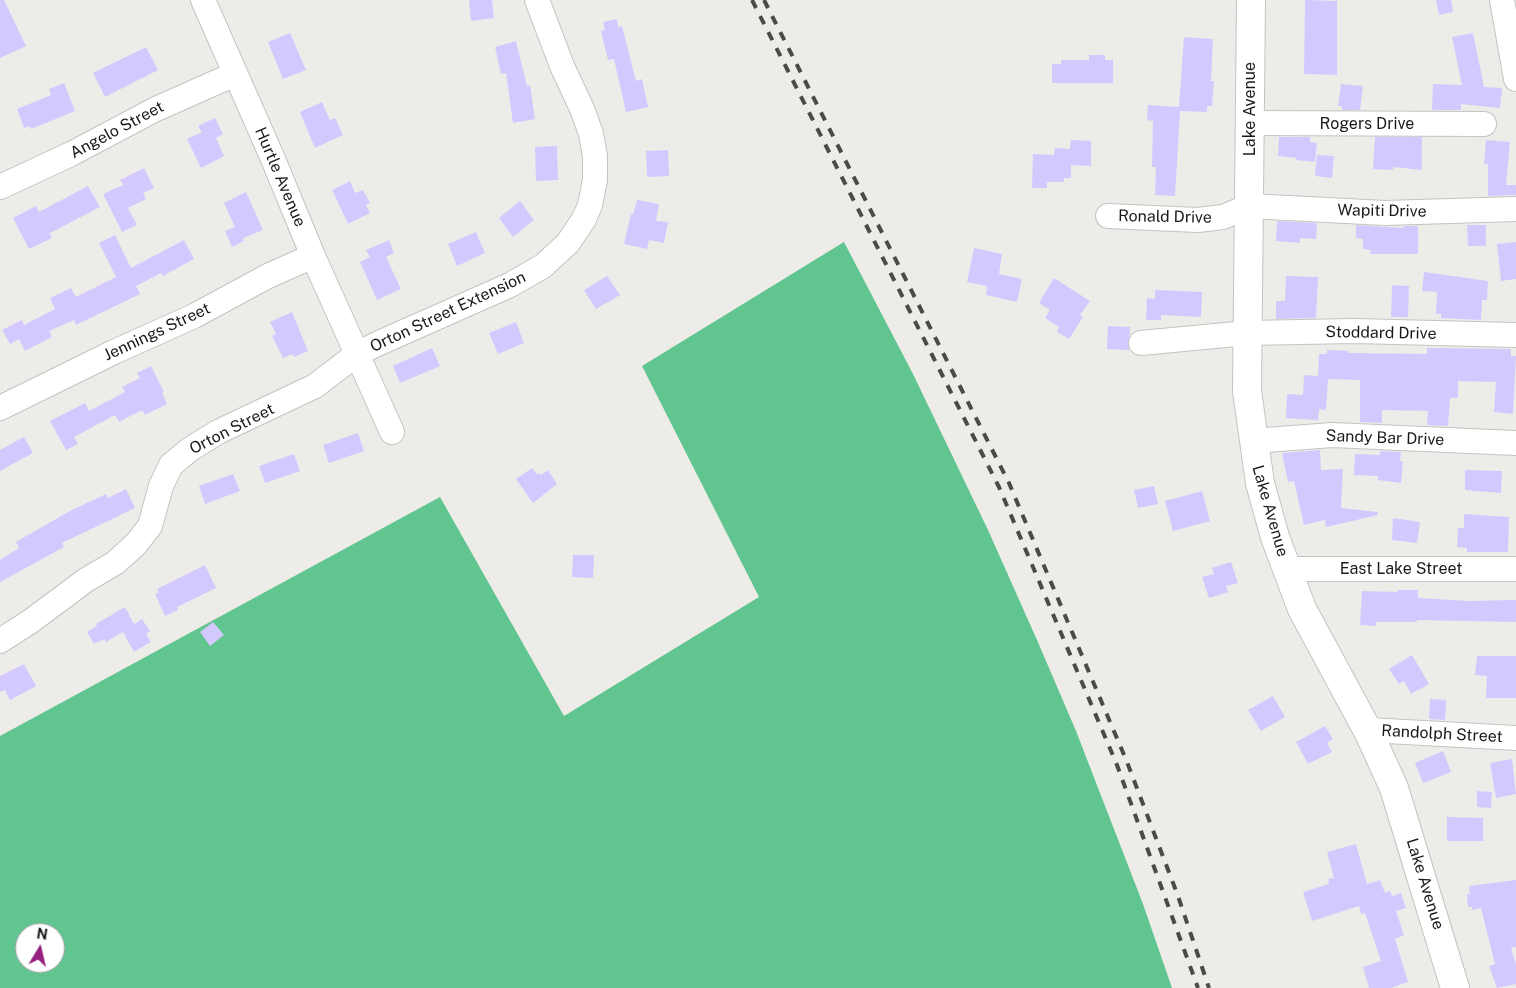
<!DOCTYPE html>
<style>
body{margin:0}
#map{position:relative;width:1516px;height:988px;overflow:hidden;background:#eeece9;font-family:"Public Sans",sans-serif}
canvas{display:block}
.north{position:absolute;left:15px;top:923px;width:50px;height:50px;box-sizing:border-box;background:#fff;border:1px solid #a3a3a3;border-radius:50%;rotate:9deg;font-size:14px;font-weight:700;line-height:20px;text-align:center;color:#1a1918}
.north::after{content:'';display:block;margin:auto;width:18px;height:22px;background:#96217e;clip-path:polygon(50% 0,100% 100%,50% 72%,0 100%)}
</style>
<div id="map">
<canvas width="1516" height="988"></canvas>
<div class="north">N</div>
</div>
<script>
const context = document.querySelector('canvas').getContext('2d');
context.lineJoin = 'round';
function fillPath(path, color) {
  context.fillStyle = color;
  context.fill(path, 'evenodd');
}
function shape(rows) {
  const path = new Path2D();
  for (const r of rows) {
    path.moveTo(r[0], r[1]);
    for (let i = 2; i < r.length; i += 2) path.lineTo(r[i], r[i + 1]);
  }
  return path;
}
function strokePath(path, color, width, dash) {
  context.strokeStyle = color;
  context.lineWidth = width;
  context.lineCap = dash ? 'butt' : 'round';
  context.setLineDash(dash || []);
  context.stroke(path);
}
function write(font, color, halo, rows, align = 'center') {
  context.font = font + ' "Public Sans",sans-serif';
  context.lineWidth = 4.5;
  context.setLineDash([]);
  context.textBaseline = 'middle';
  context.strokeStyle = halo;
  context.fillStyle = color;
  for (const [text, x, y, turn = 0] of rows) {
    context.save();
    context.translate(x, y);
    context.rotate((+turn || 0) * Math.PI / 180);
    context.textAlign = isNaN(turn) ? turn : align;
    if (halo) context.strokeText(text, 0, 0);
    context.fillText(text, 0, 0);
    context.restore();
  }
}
fillPath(shape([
 [844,242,913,374,988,530,1037,640,1076,731,1143,904,1172,988,0,988,0,736,440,497,564,716,759,597,642,366],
 [25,933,55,933,55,963,25,963]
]), '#61c590');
fillPath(shape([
 [0,0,4,0,26,46,0,58],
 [469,0,492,0,494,18,471,21],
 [1305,0,1337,1,1337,75,1304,74],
 [1436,0,1451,0,1453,12,1439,15],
 [617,19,618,27,622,26,636,81,642,79,648,107,626,112,614,59,608,60,601,31,605,30,603,22],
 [290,33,306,70,283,79,268,42],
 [1473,33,1484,87,1502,88,1500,108,1461,104,1461,110,1432,110,1433,84,1462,85,1452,37],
 [1184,37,1213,39,1211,81,1214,81,1212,106,1207,106,1207,112,1180,111,1175,196,1155,195,1156,167,1152,167,1153,121,1147,120,1148,105,1179,107],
 [516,41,527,86,530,85,535,119,513,123,506,73,501,74,495,47],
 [146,47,158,70,105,97,93,73],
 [1089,55,1105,55,1105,60,1113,60,1113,83,1052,83,1052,64,1061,64,1061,60,1089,60],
 [64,83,75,111,31,129,29,126,24,128,17,109,51,95,49,89],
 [1341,84,1363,86,1360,110,1342,110,1342,106,1338,106],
 [322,102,330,120,335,118,343,135,315,148,300,112],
 [215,118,223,134,216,138,224,156,201,168,187,139,202,132,198,126],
 [1279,137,1310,137,1310,142,1317,143,1315,162,1296,160,1296,158,1278,156],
 [1375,137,1422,137,1422,170,1393,167,1393,170,1373,169],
 [1071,140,1091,141,1091,166,1071,165,1071,178,1064,178,1064,182,1047,182,1047,188,1032,188,1033,154,1054,155,1055,148,1070,149],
 [1486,140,1510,142,1506,185,1516,185,1516,195,1488,196,1488,164,1484,164],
 [557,146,558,180,536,181,535,147],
 [668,150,669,176,647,177,646,151],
 [1317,155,1334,156,1332,178,1315,176],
 [144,168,154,188,143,193,146,199,128,208,137,225,122,232,103,194,123,185,120,180],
 [350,181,355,193,363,190,370,203,366,205,370,213,348,224,332,190],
 [88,186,100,207,50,233,52,238,29,249,13,218,36,206,39,212],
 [246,192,263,230,243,238,244,241,232,247,225,231,235,227,224,203],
 [637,200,659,204,656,221,668,222,664,243,649,240,647,249,624,244,631,214,633,215],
 [520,201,534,220,513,237,499,218],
 [1277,221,1317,223,1316,239,1300,238,1300,243,1276,241],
 [1356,225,1403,228,1404,226,1418,226,1418,254,1370,254,1371,250,1363,249,1363,239,1356,238],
 [1467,225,1486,225,1486,246,1468,246],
 [476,232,485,253,457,266,448,244],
 [115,235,131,268,184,240,194,259,163,276,161,273,136,286,140,294,76,325,74,320,49,331,52,337,25,351,19,339,10,344,2,330,22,320,24,325,55,309,50,298,71,288,76,297,116,277,99,243],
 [389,240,394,253,386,257,401,289,377,300,360,262,370,257,366,250],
 [1516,242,1516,279,1501,281,1497,244],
 [974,248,1002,254,999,274,1022,279,1017,302,986,295,987,286,967,282],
 [1424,272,1488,281,1487,300,1482,300,1481,320,1441,318,1441,314,1436,314,1437,292,1422,291],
 [607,276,620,295,596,309,584,290],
 [1286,276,1318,277,1316,318,1276,319,1276,301,1285,301],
 [1054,278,1090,301,1080,315,1083,317,1069,339,1057,332,1059,327,1045,318,1050,310,1039,303],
 [1392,285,1409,286,1408,317,1391,317],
 [1155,290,1202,292,1201,317,1161,315,1161,320,1146,320,1147,298,1155,299],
 [292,312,308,351,294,357,292,354,283,358,272,336,276,334,270,322],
 [516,322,524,343,498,354,489,333],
 [1108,326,1130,327,1129,350,1107,349],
 [432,348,440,366,400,383,393,366],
 [1427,348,1511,349,1511,356,1516,356,1513,414,1494,412,1496,382,1458,381,1458,398,1450,398,1448,426,1427,425,1428,411,1382,410,1382,423,1360,422,1360,380,1328,379,1326,410,1319,409,1318,420,1286,418,1287,394,1303,395,1304,375,1318,376,1319,354,1327,354,1327,350,1349,351,1349,353,1427,354],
 [151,366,164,392,162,393,167,404,145,415,142,410,119,422,115,415,74,437,78,444,66,450,50,421,85,403,89,411,125,392,122,387,140,378,137,373],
 [358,433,364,451,329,463,323,445],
 [24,437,33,453,0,471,0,450],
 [1320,450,1321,470,1343,469,1341,508,1378,512,1378,515,1326,527,1325,520,1304,525,1294,481,1288,482,1282,453],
 [1380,451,1401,452,1400,461,1403,461,1401,483,1378,480,1378,476,1354,475,1355,454,1380,455],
 [294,454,300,471,265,483,259,466],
 [532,468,537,474,539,473,541,475,548,470,557,484,533,503,516,479],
 [1465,470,1502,471,1501,493,1465,490],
 [233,474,240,491,205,504,199,486],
 [1154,486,1158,504,1138,508,1134,490],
 [126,489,135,508,62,543,64,547,0,582,0,560,19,548,16,542,68,512,106,494,108,498],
 [1202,491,1210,521,1173,531,1165,501],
 [1464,514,1509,517,1508,552,1467,552,1467,548,1457,547,1458,528,1464,528],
 [1393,518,1420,522,1417,543,1392,540],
 [573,555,594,555,593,578,572,577],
 [1231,562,1238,583,1226,586,1228,592,1209,598,1202,577,1214,574,1212,568],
 [205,565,216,588,177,607,178,610,165,616,155,594,159,592,157,589],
 [1398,590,1418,590,1418,598,1469,601,1516,600,1516,622,1417,620,1417,622,1376,622,1376,626,1360,625,1362,591,1397,592],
 [125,607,134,624,142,619,150,631,146,634,151,642,134,652,123,632,106,642,104,639,94,644,87,632,97,626,96,624],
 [213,622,224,635,210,646,200,632],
 [1412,655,1429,684,1411,694,1404,681,1399,684,1389,669],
 [1477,656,1516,656,1516,698,1486,698,1487,676,1475,675],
 [24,664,36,686,10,700,5,690,0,692,0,676],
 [1273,696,1285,717,1261,731,1248,710],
 [1430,699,1446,700,1445,720,1429,719],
 [1325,726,1333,739,1327,743,1332,752,1308,764,1296,742],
 [1443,751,1451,772,1423,783,1415,763],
 [1512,759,1516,794,1496,798,1490,763],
 [1477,791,1492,792,1491,808,1477,807],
 [1447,817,1483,818,1483,841,1447,841],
 [1356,844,1367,884,1380,880,1385,893,1390,891,1392,896,1401,893,1406,908,1396,911,1404,935,1395,939,1408,982,1391,988,1369,988,1363,967,1381,961,1365,913,1361,914,1359,906,1312,921,1303,892,1329,884,1328,879,1334,878,1327,852],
 [1516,880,1516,947,1511,948,1516,964,1516,984,1497,988,1489,966,1495,964,1481,908,1472,910,1472,907,1468,907,1467,894,1470,894,1469,886]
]), '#d4c9ff');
const minor = shape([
 [203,0,273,159,313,256,392,432],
 [1502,0,1516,79],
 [1249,123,1484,124],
 [0,187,71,154,156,109,235,74],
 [1108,216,1198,220,1223,217,1249,206,1385,213,1516,209],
 [1141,343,1247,333,1354,331,1516,335],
 [0,408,114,352,194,316,268,276,313,256],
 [1253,441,1332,435,1516,443],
 [1287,569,1516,569],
 [0,641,31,621,86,580,115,563,136,544,150,526,161,486,171,465,189,450,218,432,315,386,357,354,377,344,510,285,543,266,568,243,584,219,590,205,595,180,595,156,591,134,583,111,562,66,537,0],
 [1368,730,1516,738]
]);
const major = shape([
 [1251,0,1247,391,1260,483,1275,537,1302,609,1369,733,1394,788,1455,988]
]);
strokePath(minor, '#c5c3c1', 26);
strokePath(major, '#c5c3c1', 30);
strokePath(minor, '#fff', 24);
strokePath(major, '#fff', 28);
strokePath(shape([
 [752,0,999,487,1117,765,1198,988],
 [764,0,1009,483,1127,762,1178,896,1209,988]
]), '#4b4a48', 4, [9, 9]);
write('16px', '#1a1918', '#fff', [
 ["Lake Avenue",1250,109,-90],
 ["Rogers Drive",1367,124],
 ["Angelo Street",117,130,-28],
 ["Hurtle Avenue",280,177,67],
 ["Wapiti Drive",1382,211,1],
 ["Ronald Drive",1165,217,1],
 ["Orton Street Extension",448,312,-25],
 ["Jennings Street",157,332,-25],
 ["Stoddard Drive",1381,333,1],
 ["Orton Street",232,429,-27],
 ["Sandy Bar Drive",1385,438,2],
 ["Lake Avenue",1270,511,74],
 ["East Lake Street",1401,569],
 ["Randolph Street",1442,734,3],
 ["Lake Avenue",1425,884,73]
]);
</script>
